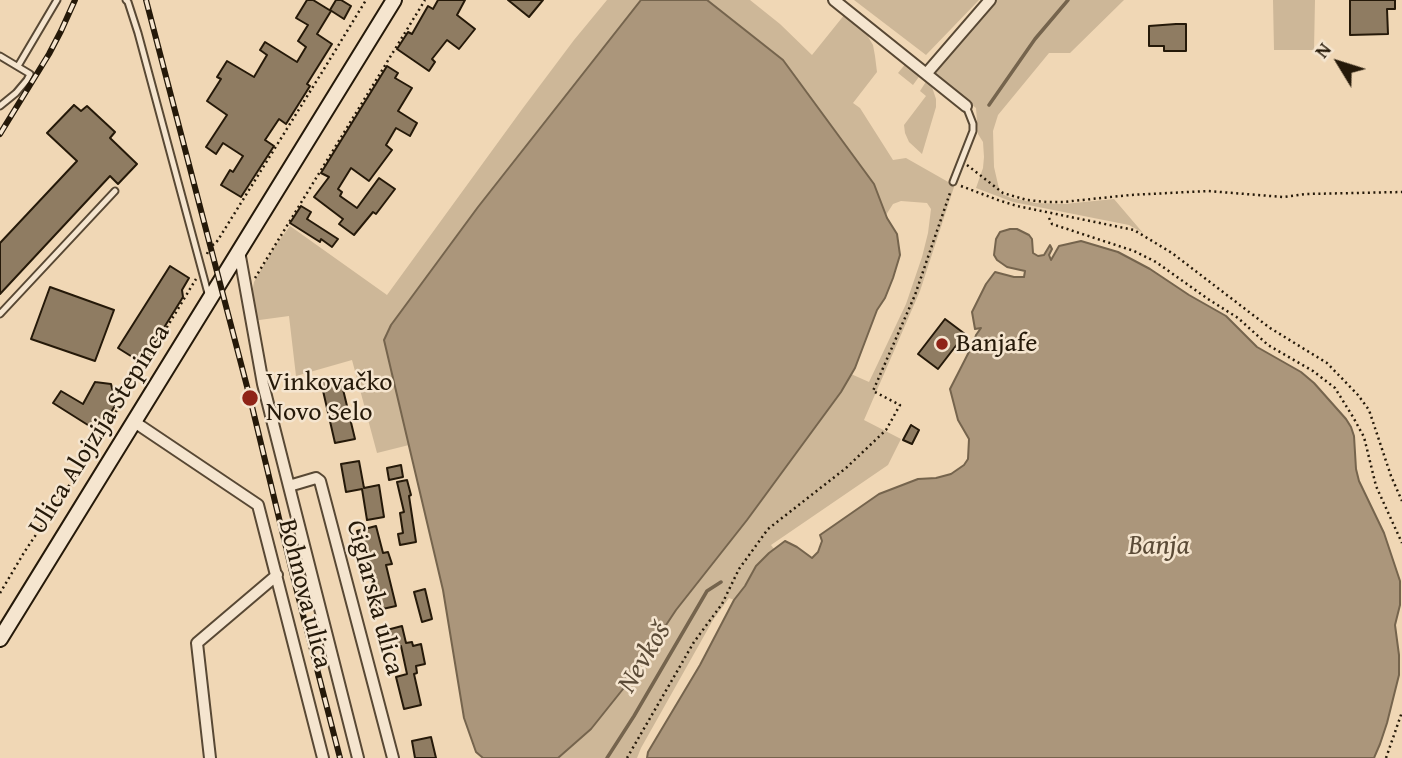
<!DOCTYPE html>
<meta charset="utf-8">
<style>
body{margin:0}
#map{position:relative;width:1402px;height:758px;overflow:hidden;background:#f0d7b5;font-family:"Gentium Book Plus",serif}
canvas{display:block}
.north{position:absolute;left:1304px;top:28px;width:70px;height:70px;-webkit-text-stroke:5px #f5e5cf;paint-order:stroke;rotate:308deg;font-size:19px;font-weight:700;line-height:28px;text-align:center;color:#251909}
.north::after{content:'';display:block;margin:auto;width:24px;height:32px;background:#251909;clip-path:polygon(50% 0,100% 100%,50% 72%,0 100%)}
</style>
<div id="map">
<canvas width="1402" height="758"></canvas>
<div class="north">N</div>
</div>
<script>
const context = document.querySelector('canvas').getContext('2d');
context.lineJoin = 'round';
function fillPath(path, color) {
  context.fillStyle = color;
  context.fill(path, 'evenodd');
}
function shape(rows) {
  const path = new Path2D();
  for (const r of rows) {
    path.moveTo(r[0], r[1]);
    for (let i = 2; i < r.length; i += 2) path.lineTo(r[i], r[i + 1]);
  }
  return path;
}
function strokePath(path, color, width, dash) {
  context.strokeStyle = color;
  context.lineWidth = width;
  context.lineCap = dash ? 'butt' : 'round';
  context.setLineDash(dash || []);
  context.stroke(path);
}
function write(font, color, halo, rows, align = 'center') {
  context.font = font + ' "Gentium Book Plus",serif';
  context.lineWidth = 5;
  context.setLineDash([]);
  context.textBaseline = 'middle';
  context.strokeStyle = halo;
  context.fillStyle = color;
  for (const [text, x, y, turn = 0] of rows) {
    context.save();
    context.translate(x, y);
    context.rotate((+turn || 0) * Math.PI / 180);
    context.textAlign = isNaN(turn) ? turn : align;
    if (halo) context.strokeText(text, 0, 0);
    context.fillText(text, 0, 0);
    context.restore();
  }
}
fillPath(shape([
 [607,0,641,0,478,207,391,325,384,340,409,445,377,453,352,360,296,376,289,316,252,321,251,298,254,282,275,246,290,226,387,295,523,108,574,40],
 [707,0,750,0,780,24,812,55,845,14,867,35,873,45,875,56,877,72,853,103,860,108,893,160,906,158,950,183,955,184,920,291,864,420,901,439,888,465,771,545,774,549,756,565,745,586,734,600,729,598,713,620,641,748,637,758,558,758,591,729,627,684,676,610,747,520,841,392,851,374,869,382,906,304,922,257,928,233,931,209,927,203,901,201,893,204,886,215,874,184,783,60],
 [854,0,979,0,926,55],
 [993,0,1124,0,1070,53,1049,53,998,115,993,131,994,167,1000,193,1002,194,1011,198,1036,203,1064,204,1114,199,1143,233,1129,225,1013,202,976,188,983,168,984,157,983,142,978,134,976,108,934,75,934,70],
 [1273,0,1315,0,1314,50,1274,50],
 [907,62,921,74,913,85,898,73],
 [927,80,931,84,936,99,936,107,922,154,909,142,905,133,904,125,926,96,920,91]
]), '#cdb798');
const water = shape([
 [641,0,707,0,783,60,874,184,887,218,897,234,900,255,893,278,885,298,877,310,855,368,841,392,747,520,676,610,627,684,591,729,558,758,483,758,476,752,464,718,443,590,384,340,391,325,478,207,641,0],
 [1010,229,1017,229,1029,235,1032,239,1033,253,1038,256,1044,255,1050,245,1052,249,1049,255,1051,260,1059,246,1081,241,1118,252,1150,269,1189,295,1226,316,1257,347,1301,372,1314,383,1346,419,1351,427,1354,436,1356,469,1359,481,1384,533,1400,581,1400,605,1395,625,1399,655,1399,675,1387,723,1380,744,1374,758,647,758,648,752,700,665,734,600,745,586,756,566,769,553,785,541,797,547,812,558,818,552,822,541,820,535,879,494,918,479,936,478,951,474,964,465,968,459,969,439,958,420,950,389,974,342,976,335,981,328,975,329,972,312,986,284,995,272,1014,277,1024,277,1025,271,1007,267,997,260,994,255,996,239,1000,232,1010,229]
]);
fillPath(water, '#ab967b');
strokePath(water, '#75644d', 2);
strokePath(shape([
 [989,105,1035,39,1068,0],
 [607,758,634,716,707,591,721,582]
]), '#75644d', 3.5);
const building = shape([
 [307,0,313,0,331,11,317,34,332,44,307,84,310,86,286,124,279,119,265,140,274,146,241,197,221,185,230,170,233,172,243,156,223,143,216,154,206,147,227,115,207,101,221,79,217,77,227,61,254,77,267,55,260,50,265,42,297,62,306,47,298,41,308,25,296,18,307,0],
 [336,0,341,0,351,6,344,19,330,10,336,0],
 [438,0,465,0,457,15,475,29,459,49,447,40,432,59,435,62,429,71,397,49,408,32,412,34,428,6,433,9,438,0],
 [508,0,543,0,529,17,508,0],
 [1350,0,1395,0,1395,9,1387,9,1388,34,1350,35,1350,0],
 [1176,24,1186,24,1186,51,1164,51,1164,46,1149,46,1149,26,1176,24],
 [387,66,398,73,395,78,412,88,398,111,417,123,410,136,396,128,386,145,392,150,369,181,351,168,338,189,342,192,340,196,357,208,379,178,395,189,376,214,373,212,354,235,339,224,343,219,314,197,329,177,321,173,387,66],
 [74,105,81,111,87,106,115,132,110,138,137,164,118,184,110,176,0,294,0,243,77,161,47,133,74,105],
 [301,206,311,212,307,219,338,239,332,247,321,239,320,242,290,223,301,206],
 [170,266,189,278,182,290,183,297,142,363,118,348,170,266],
 [50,287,114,310,95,361,31,339,50,287],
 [945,319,965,334,938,369,918,354,945,319],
 [340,377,355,439,335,443,321,382,340,377],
 [95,382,111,384,116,404,99,432,53,403,61,391,83,404,95,382],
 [911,425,919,430,912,444,903,440,911,425],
 [359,461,364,488,379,485,384,517,367,520,362,489,346,492,341,464,359,461],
 [401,465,403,477,389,480,387,468,401,465],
 [407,480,411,495,409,496,416,542,400,545,398,534,403,533,400,513,404,512,397,482,407,480],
 [376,526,383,553,388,552,392,564,386,565,396,606,378,610,357,531,376,526],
 [425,589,432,619,422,622,414,592,425,589],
 [402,626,406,643,412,642,413,646,421,644,425,664,416,666,417,673,414,674,421,705,404,709,396,677,407,674,401,646,387,649,383,631,402,626],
 [431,737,436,758,415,758,412,741,431,737]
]);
fillPath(building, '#8f7c62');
strokePath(building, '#251909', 2);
const lane = shape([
 [126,0,128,2,138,33,209,297],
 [0,56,30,74,27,80,16,93,0,106],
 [18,66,57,0],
 [953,182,973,131,973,124,966,106],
 [0,314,115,191]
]);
const street = shape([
 [834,0,966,106],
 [926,74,990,0],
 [239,251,263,384,358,758],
 [133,421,258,505,323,758],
 [289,486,316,478,320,481,393,758],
 [210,758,197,643,277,575]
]);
const secondary = shape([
 [0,639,394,0]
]);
strokePath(lane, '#584834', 9);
strokePath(street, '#584834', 14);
strokePath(secondary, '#251909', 18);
strokePath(shape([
 [967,165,1003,193,1027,200,1047,202,1063,202,1130,195,1208,191,1283,197,1306,194,1402,192],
 [961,186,998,200,1017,206,1134,230,1172,253,1270,328,1327,363,1358,395,1369,410,1391,476,1402,501],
 [1049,218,1052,224,1134,251,1156,262,1208,299,1238,318,1268,345,1313,371,1335,388,1353,417,1364,437,1376,486,1402,543],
 [207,254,210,246,215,244,218,240,324,69,366,0],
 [255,278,425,0],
 [0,593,25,551,93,450,196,279],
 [627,758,694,642,722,604,739,569,768,529,846,468,886,430,900,405,873,391,915,295,951,190],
 [1386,758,1402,712]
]), '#251909', 2.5, [2, 3.5]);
strokePath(lane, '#f5e5cf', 5);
strokePath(street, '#f5e5cf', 10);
strokePath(secondary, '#f5e5cf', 14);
const rail = shape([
 [146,0,250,398,292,572,340,758],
 [0,134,49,54,61,31,75,0]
]);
strokePath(rail, '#251909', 6);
strokePath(rail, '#f5e5cf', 3.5, [10]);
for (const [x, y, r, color] of [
 [942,344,7,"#8f2418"],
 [250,398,9,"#8f2418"]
]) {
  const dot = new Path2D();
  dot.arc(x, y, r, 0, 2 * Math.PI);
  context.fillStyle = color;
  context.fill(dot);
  strokePath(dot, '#f5e5cf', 2.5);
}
write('26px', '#251909', '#f5e5cf', [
 ["Banjafe",956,344],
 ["Vinkovačko",266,383],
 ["Novo Selo",266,413]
], 'left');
write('26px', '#251909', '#f5e5cf', [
 ["Ulica Alojzija Stepinca",100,430,-58],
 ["Bohnova ulica",304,594,76],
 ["Ciglarska ulica",374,598,75]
]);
write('italic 28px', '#5b4b37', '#f5e5cf', [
 ["Banja",1159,547],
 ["Nevkoš",645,658,-59]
]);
</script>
